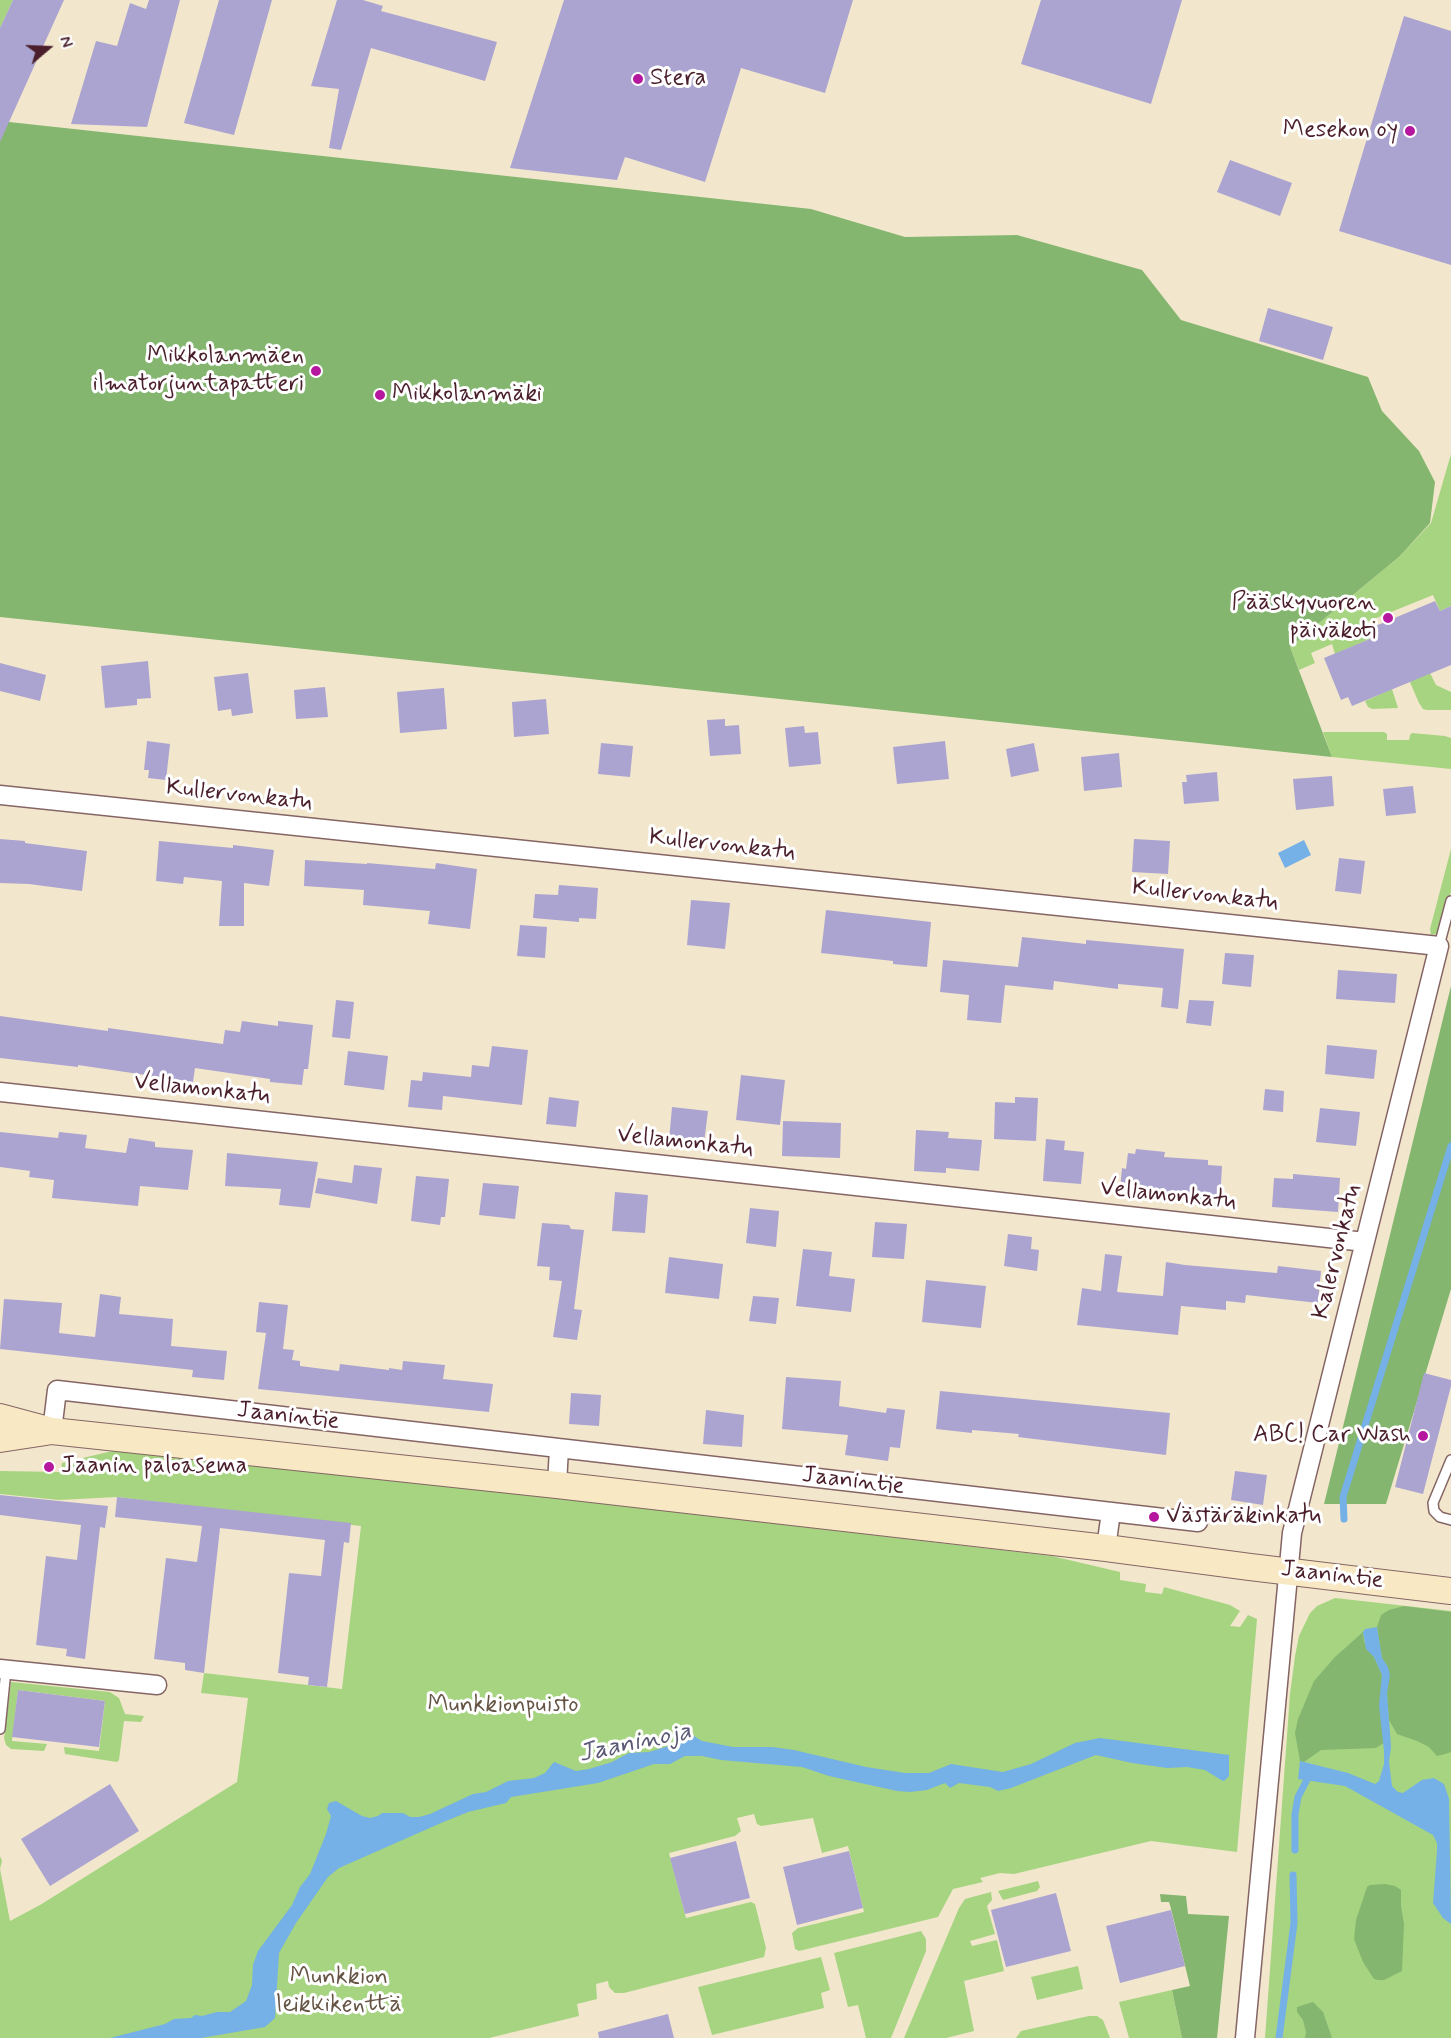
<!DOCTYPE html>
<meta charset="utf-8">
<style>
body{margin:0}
#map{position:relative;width:1451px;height:2038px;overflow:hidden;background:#f2e7cd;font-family:Mynerve,sans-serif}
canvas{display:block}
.north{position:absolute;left:18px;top:18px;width:60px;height:60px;-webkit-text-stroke:4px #fff;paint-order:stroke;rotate:71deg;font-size:16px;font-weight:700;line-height:24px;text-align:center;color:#4a1f2b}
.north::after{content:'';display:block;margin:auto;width:21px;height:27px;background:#4a1f2b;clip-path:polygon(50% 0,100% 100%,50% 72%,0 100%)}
</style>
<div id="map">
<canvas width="1451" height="2038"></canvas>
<div class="north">N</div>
</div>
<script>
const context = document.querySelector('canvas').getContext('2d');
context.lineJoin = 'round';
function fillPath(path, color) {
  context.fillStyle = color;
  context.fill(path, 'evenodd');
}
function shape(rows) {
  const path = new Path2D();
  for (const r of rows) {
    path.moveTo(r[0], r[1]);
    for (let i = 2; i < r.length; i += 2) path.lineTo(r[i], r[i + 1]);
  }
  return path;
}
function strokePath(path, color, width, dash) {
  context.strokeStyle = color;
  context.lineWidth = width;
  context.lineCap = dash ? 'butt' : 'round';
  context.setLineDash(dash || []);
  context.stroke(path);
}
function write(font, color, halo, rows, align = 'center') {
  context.font = font + ' Mynerve,sans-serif';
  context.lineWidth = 6;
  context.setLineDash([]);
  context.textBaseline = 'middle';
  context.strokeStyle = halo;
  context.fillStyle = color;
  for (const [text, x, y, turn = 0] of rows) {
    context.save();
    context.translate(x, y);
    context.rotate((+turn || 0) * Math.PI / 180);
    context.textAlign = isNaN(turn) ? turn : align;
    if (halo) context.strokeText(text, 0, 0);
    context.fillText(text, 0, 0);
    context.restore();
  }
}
fillPath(shape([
 [0,0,13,0,0,28],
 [1451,454,1451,606,1440,611,1433,595,1364,623,1370,639,1335,654,1332,644,1311,653,1315,663,1299,670,1290,647,1400,556,1431,523],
 [1426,665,1436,685,1451,692,1451,710,1427,710,1423,709,1419,703,1406,673],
 [1392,689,1398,708,1372,709,1368,707,1365,701],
 [1323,732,1384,732,1387,734,1387,740,1409,740,1410,735,1412,733,1445,736,1451,738,1451,769,1332,757],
 [1451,849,1451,891,1446,915,1443,925,1437,934,1431,935,1430,929],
 [131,1448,1052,1556,1120,1572,1120,1580,1146,1584,1145,1592,1162,1594,1164,1587,1230,1605,1240,1611,1230,1626,1240,1627,1248,1615,1257,1619,1237,1852,1151,1841,1014,1874,1000,1873,980,1878,983,1882,953,1889,938,1917,799,1951,795,1949,792,1933,798,1928,864,1912,848,1846,822,1853,813,1818,761,1826,757,1824,754,1814,737,1818,741,1831,735,1836,669,1853,686,1918,751,1902,755,1904,766,1948,764,1957,624,1993,615,1993,609,1987,608,1981,596,1984,597,1999,577,2004,579,2016,489,2038,0,2038,0,1856,2,1861,0,1869,10,1921,40,1905,237,1782,248,1698,201,1693,204,1673,342,1689,361,1526,117,1497,59,1500,0,1494,0,1471,61,1472,62,1463,108,1452],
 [1335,1598,1451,1611,1451,2038,1265,2038,1290,1694,1295,1656,1299,1636,1310,1613,1317,1606],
 [11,1682,110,1692,119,1698,125,1714,144,1716,141,1722,124,1721,119,1760,117,1762,65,1754,64,1747,99,1751,105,1701,18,1690,12,1741,47,1744,44,1751,11,1749,6,1745,4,1738],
 [1038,1881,1040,1887,1037,1891,1003,1900,998,1891],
 [991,1892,992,1900,987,1906,995,1934,970,1941,972,1946,997,1940,1004,1971,964,1981,974,2031,946,2038,904,2038,959,1908,965,1899],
 [921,1931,926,1939,926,1951,891,2038,866,2038,858,2005,848,2007,834,1953],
 [821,1957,830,1990,821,1993,824,2008,712,2035,698,1987],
 [1078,1966,1083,1989,1037,2000,1031,1977],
 [1172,1990,1182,2038,1129,2038,1119,2002],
 [1089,2016,1097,2016,1103,2020,1110,2038,1016,2038,1021,2031]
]), '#a6d481');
fillPath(shape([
 [0,121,811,209,905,237,1017,235,1142,270,1181,320,1368,377,1382,411,1419,451,1435,482,1430,523,1400,556,1290,647,1332,757,0,617],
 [1451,986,1451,1289,1386,1504,1324,1504],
 [1404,1606,1451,1612,1451,1752,1445,1754,1437,1756,1429,1747,1417,1741,1397,1734,1389,1720,1387,1693,1388,1667,1382,1658,1377,1627,1381,1615,1389,1610],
 [1363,1632,1364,1642,1374,1657,1382,1675,1384,1743,1376,1748,1321,1750,1304,1762,1300,1761,1295,1733,1298,1719,1314,1681,1335,1657],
 [1385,1884,1395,1886,1401,1890,1401,1906,1404,1924,1402,1971,1384,1980,1378,1980,1374,1979,1363,1962,1354,1939,1356,1920,1367,1887,1370,1885],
 [1160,1894,1186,1896,1188,1914,1229,1916,1217,2038,1182,2038,1172,1990,1190,1986,1170,1905,1169,1902,1161,1902],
 [1313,2002,1323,2012,1332,2038,1305,2038,1306,2032,1303,2020,1297,2012,1297,2007]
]), '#84b66f');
fillPath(shape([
 [1304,840,1311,855,1285,868,1278,853],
 [1377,1627,1382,1658,1388,1667,1390,1675,1387,1693,1391,1747,1389,1762,1392,1786,1398,1792,1403,1793,1422,1780,1434,1778,1444,1784,1449,1799,1451,1924,1443,1918,1433,1903,1437,1851,1437,1843,1433,1835,1345,1786,1298,1779,1300,1761,1348,1773,1375,1784,1379,1781,1384,1764,1384,1751,1379,1705,1382,1675,1374,1657,1366,1649,1363,1632,1365,1629],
 [686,1735,694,1736,702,1741,733,1747,772,1747,794,1750,866,1767,905,1773,929,1773,951,1764,1003,1772,1031,1764,1075,1743,1100,1738,1229,1755,1229,1776,1224,1781,1221,1780,1205,1770,1187,1767,1167,1768,1132,1763,1096,1755,1011,1788,998,1791,990,1787,959,1783,950,1788,945,1783,927,1790,910,1792,897,1791,829,1776,802,1767,721,1760,702,1756,685,1756,670,1764,654,1764,598,1783,511,1797,506,1803,468,1812,441,1823,339,1868,328,1877,296,1923,279,1953,275,2018,265,2027,201,2038,110,2038,165,2024,174,2019,191,2018,195,2015,202,2016,217,2012,230,2012,246,2001,252,1985,253,1965,258,1951,292,1905,300,1887,310,1874,326,1834,331,1816,327,1809,329,1803,336,1801,362,1816,370,1818,378,1816,382,1813,403,1813,410,1817,419,1817,430,1814,473,1794,486,1792,508,1781,534,1778,545,1773,554,1762,576,1771,589,1769,612,1762,629,1753,649,1752,672,1745]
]), '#75b0e6');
strokePath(shape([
 [1344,1519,1343,1497,1451,1146],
 [1295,1850,1295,1814,1298,1797,1311,1772],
 [1279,2038,1294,1923,1293,1875]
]), '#75b0e6', 7);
fillPath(shape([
 [13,0,64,0,0,142,0,28],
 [149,0,180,0,147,127,71,124,96,41,117,46,130,3,146,9],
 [219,0,272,0,234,135,184,123],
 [337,0,363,0,383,6,381,11,497,42,485,81,371,48,341,150,329,148,339,89,311,86],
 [564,0,853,0,825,93,741,68,705,182,625,157,617,180,510,168],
 [1041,0,1182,0,1151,104,1021,64],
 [1404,16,1451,31,1451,265,1339,231],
 [1230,160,1292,183,1280,216,1217,192],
 [1268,308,1333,327,1323,360,1259,341],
 [1435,601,1440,611,1451,606,1451,665,1352,706,1348,697,1341,700,1324,658,1370,639,1366,630],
 [148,661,151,698,137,699,137,705,105,708,101,666],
 [0,663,46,675,40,701,0,691],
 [248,673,253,713,232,716,231,709,218,711,214,677],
 [325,687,328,717,296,719,294,690],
 [444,688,447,729,400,733,397,692],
 [546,699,549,734,514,737,512,702],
 [725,719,725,726,739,725,741,754,710,756,707,720],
 [804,726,805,733,818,732,821,764,789,767,785,728],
 [147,741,170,744,166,780,148,778,149,770,144,770],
 [945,741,949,779,897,784,893,747],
 [601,743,633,746,630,777,598,774],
 [1034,743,1039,771,1011,777,1006,749],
 [1119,753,1122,787,1084,791,1081,757],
 [1217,772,1219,801,1184,804,1182,782,1187,782,1186,775],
 [1332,776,1334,806,1296,810,1293,779],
 [1413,786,1416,813,1386,816,1383,789],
 [0,839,25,841,25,843,87,851,82,891,29,884,0,883],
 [1134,839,1170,841,1168,874,1132,872],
 [159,841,233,848,233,845,274,850,269,886,244,883,244,926,219,926,222,881,184,877,183,884,156,881],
 [1339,858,1365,861,1361,894,1335,891],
 [305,860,367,864,367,863,435,869,436,863,477,869,470,929,428,924,430,911,363,905,364,890,304,886],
 [559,885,598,888,596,919,579,918,579,922,533,918,535,894,558,895],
 [691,900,730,903,725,949,687,945],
 [826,910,931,922,927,967,893,964,893,961,821,953],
 [520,925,547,927,545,958,517,956],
 [1022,937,1086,944,1086,940,1184,949,1178,1009,1161,1007,1163,988,1118,984,1118,989,1054,981,1053,990,1005,985,1001,1023,967,1020,969,995,940,992,943,960,1018,967],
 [1225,953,1254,955,1251,987,1222,984],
 [1338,970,1397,974,1395,1003,1336,999],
 [336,1000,354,1002,350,1039,332,1037],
 [1189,1000,1214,1001,1211,1026,1186,1023],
 [0,1016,108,1031,108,1028,223,1044,225,1030,240,1032,242,1021,278,1026,278,1021,313,1025,308,1069,304,1069,302,1085,270,1082,270,1079,195,1068,193,1082,78,1065,78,1067,0,1058],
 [1327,1045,1377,1050,1374,1079,1325,1074],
 [492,1046,528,1050,522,1105,443,1096,442,1110,408,1107,411,1080,422,1081,423,1072,471,1077,472,1065,489,1067],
 [348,1051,388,1056,384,1090,344,1085],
 [741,1075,785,1080,780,1125,736,1120],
 [1265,1089,1284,1091,1283,1112,1263,1110],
 [549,1097,579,1101,576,1127,546,1124],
 [1015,1097,1038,1098,1036,1141,994,1139,995,1102,1015,1103],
 [672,1107,708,1111,704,1143,669,1140],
 [1320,1108,1360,1112,1356,1146,1316,1142],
 [783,1121,841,1123,840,1158,782,1156],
 [916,1130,949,1132,948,1138,982,1140,979,1171,946,1168,946,1173,914,1171],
 [0,1132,58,1138,59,1132,87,1135,85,1148,126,1153,129,1138,155,1142,155,1147,193,1150,188,1190,140,1186,138,1206,52,1198,54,1180,29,1177,30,1171,0,1167],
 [1046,1139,1065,1141,1064,1150,1084,1152,1081,1184,1043,1181],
 [1136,1149,1165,1152,1164,1157,1208,1160,1208,1165,1222,1166,1220,1201,1183,1198,1183,1195,1120,1189,1122,1168,1126,1169,1128,1153,1135,1154],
 [227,1153,318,1162,310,1208,279,1205,281,1189,225,1186],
 [354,1165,382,1168,377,1204,315,1193,318,1178,352,1183],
 [1293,1174,1340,1178,1338,1212,1272,1207,1274,1178,1293,1179],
 [416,1176,449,1179,445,1217,441,1217,440,1225,411,1221],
 [483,1183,519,1186,515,1219,479,1215],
 [615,1192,648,1195,645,1233,612,1231],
 [750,1208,779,1211,776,1247,746,1243],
 [875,1222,907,1224,904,1259,872,1257],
 [542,1223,569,1225,571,1229,584,1230,574,1309,582,1310,577,1340,553,1337,562,1281,549,1280,550,1267,537,1266],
 [1008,1234,1032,1237,1031,1249,1039,1250,1037,1271,1004,1266],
 [803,1249,832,1252,829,1276,855,1279,851,1312,796,1306],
 [1105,1254,1122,1256,1117,1292,1163,1296,1166,1262,1185,1265,1277,1273,1278,1266,1321,1271,1318,1303,1246,1295,1245,1303,1226,1301,1226,1310,1181,1306,1178,1335,1077,1325,1082,1288,1101,1291],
 [669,1257,723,1264,719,1299,665,1293],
 [926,1280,986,1286,981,1328,922,1322],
 [100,1294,121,1297,119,1314,173,1319,171,1346,227,1351,224,1380,192,1377,193,1370,0,1349,4,1299,62,1303,59,1333,95,1337],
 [753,1296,779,1298,776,1324,749,1321],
 [259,1302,288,1305,283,1349,294,1350,292,1360,300,1361,300,1366,339,1371,340,1364,389,1370,389,1368,402,1370,403,1361,445,1365,443,1379,493,1384,489,1412,258,1389,266,1333,256,1332],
 [1424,1373,1451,1380,1451,1386,1423,1494,1395,1487],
 [786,1377,841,1381,839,1406,886,1413,887,1408,905,1410,900,1448,890,1447,888,1461,845,1455,848,1435,782,1429],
 [940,1391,1170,1413,1166,1455,1018,1437,1019,1434,972,1430,972,1433,936,1429],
 [571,1393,601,1395,599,1426,569,1424],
 [706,1410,744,1415,742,1447,703,1444],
 [1235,1471,1267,1475,1263,1505,1231,1500],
 [0,1495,108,1506,105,1528,100,1527,85,1659,66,1656,67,1649,36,1645,46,1556,77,1560,81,1525,0,1515],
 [117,1497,351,1523,349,1543,344,1542,327,1687,308,1685,309,1677,278,1673,289,1573,321,1576,325,1540,220,1528,204,1673,185,1670,185,1663,154,1659,166,1558,197,1562,202,1526,115,1517],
 [18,1690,105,1701,99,1747,12,1737],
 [110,1784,139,1831,50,1886,21,1839],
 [736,1841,750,1898,685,1914,670,1858],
 [849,1851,863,1908,797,1925,783,1867],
 [1056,1893,1071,1951,1006,1967,991,1910],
 [1171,1910,1185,1966,1120,1983,1106,1926],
 [668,2014,674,2038,599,2038,598,2032]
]), '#aca4d0');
const lane = shape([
 [1439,946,1451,901],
 [1451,1460,1433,1503,1434,1511,1440,1517,1451,1520],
 [0,1729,6,1670]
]);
const street = shape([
 [0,795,1439,946,1292,1533,1245,2038],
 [0,1092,1365,1242],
 [52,1431,57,1390,1198,1522],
 [557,1485,559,1448],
 [1106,1548,1111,1512],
 [0,1669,157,1685]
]);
const secondary = shape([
 [0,1417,52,1431,557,1485,1106,1548,1250,1567,1451,1591],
 [0,1439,46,1432]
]);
strokePath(lane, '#856564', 12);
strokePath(street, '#856564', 21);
strokePath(secondary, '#856564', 28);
strokePath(lane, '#fff', 9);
strokePath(street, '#fff', 18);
strokePath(secondary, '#f8e8c3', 26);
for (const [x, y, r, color] of [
 [638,79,6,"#b5179e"],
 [1410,131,6,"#b5179e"],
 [316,371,6,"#b5179e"],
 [380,395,6,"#b5179e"],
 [1388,618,6,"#b5179e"],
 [1423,1436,6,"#b5179e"],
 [49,1467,6,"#b5179e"],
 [1154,1517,6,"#b5179e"]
]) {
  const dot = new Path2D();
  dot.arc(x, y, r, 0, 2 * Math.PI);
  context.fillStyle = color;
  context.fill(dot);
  strokePath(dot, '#fff', 2);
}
write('24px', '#4a1f2b', '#fff', [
 ["Stera",650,79],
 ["Mesekon oy",1398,131,"right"],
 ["Mikkolanmäen",304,357,"right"],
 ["ilmatorjuntapatteri",304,385,"right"],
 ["Mikkolanmäki",392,395],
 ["Pääskyvuoren",1376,604,"right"],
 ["päiväkoti",1376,632,"right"],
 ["ABC! Car Wash",1411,1436,"right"],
 ["Jaanin paloasema",61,1467],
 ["Västäräkinkatu",1166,1517]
], 'left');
write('24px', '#4a1f2b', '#fff', [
 ["Kullervonkatu",239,796,6],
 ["Kullervonkatu",722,846,6],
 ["Kullervonkatu",1205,896,6],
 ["Vellamonkatu",202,1090,6],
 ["Vellamonkatu",685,1143,6],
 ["Vellamonkatu",1168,1196,6],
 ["Kalervonkatu",1338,1252,-76],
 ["Jaanintie",288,1417,7],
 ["Jaanintie",853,1482,7],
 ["Jaanintie",1332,1576,7]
]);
write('24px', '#665545', '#fff', [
 ["Munkkionpuisto",503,1706],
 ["Munkkion",339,1978],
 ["leikkikenttä",339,2006]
]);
write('italic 26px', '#5b5976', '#fff', [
 ["Jaaninoja",635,1744,-12]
]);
</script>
